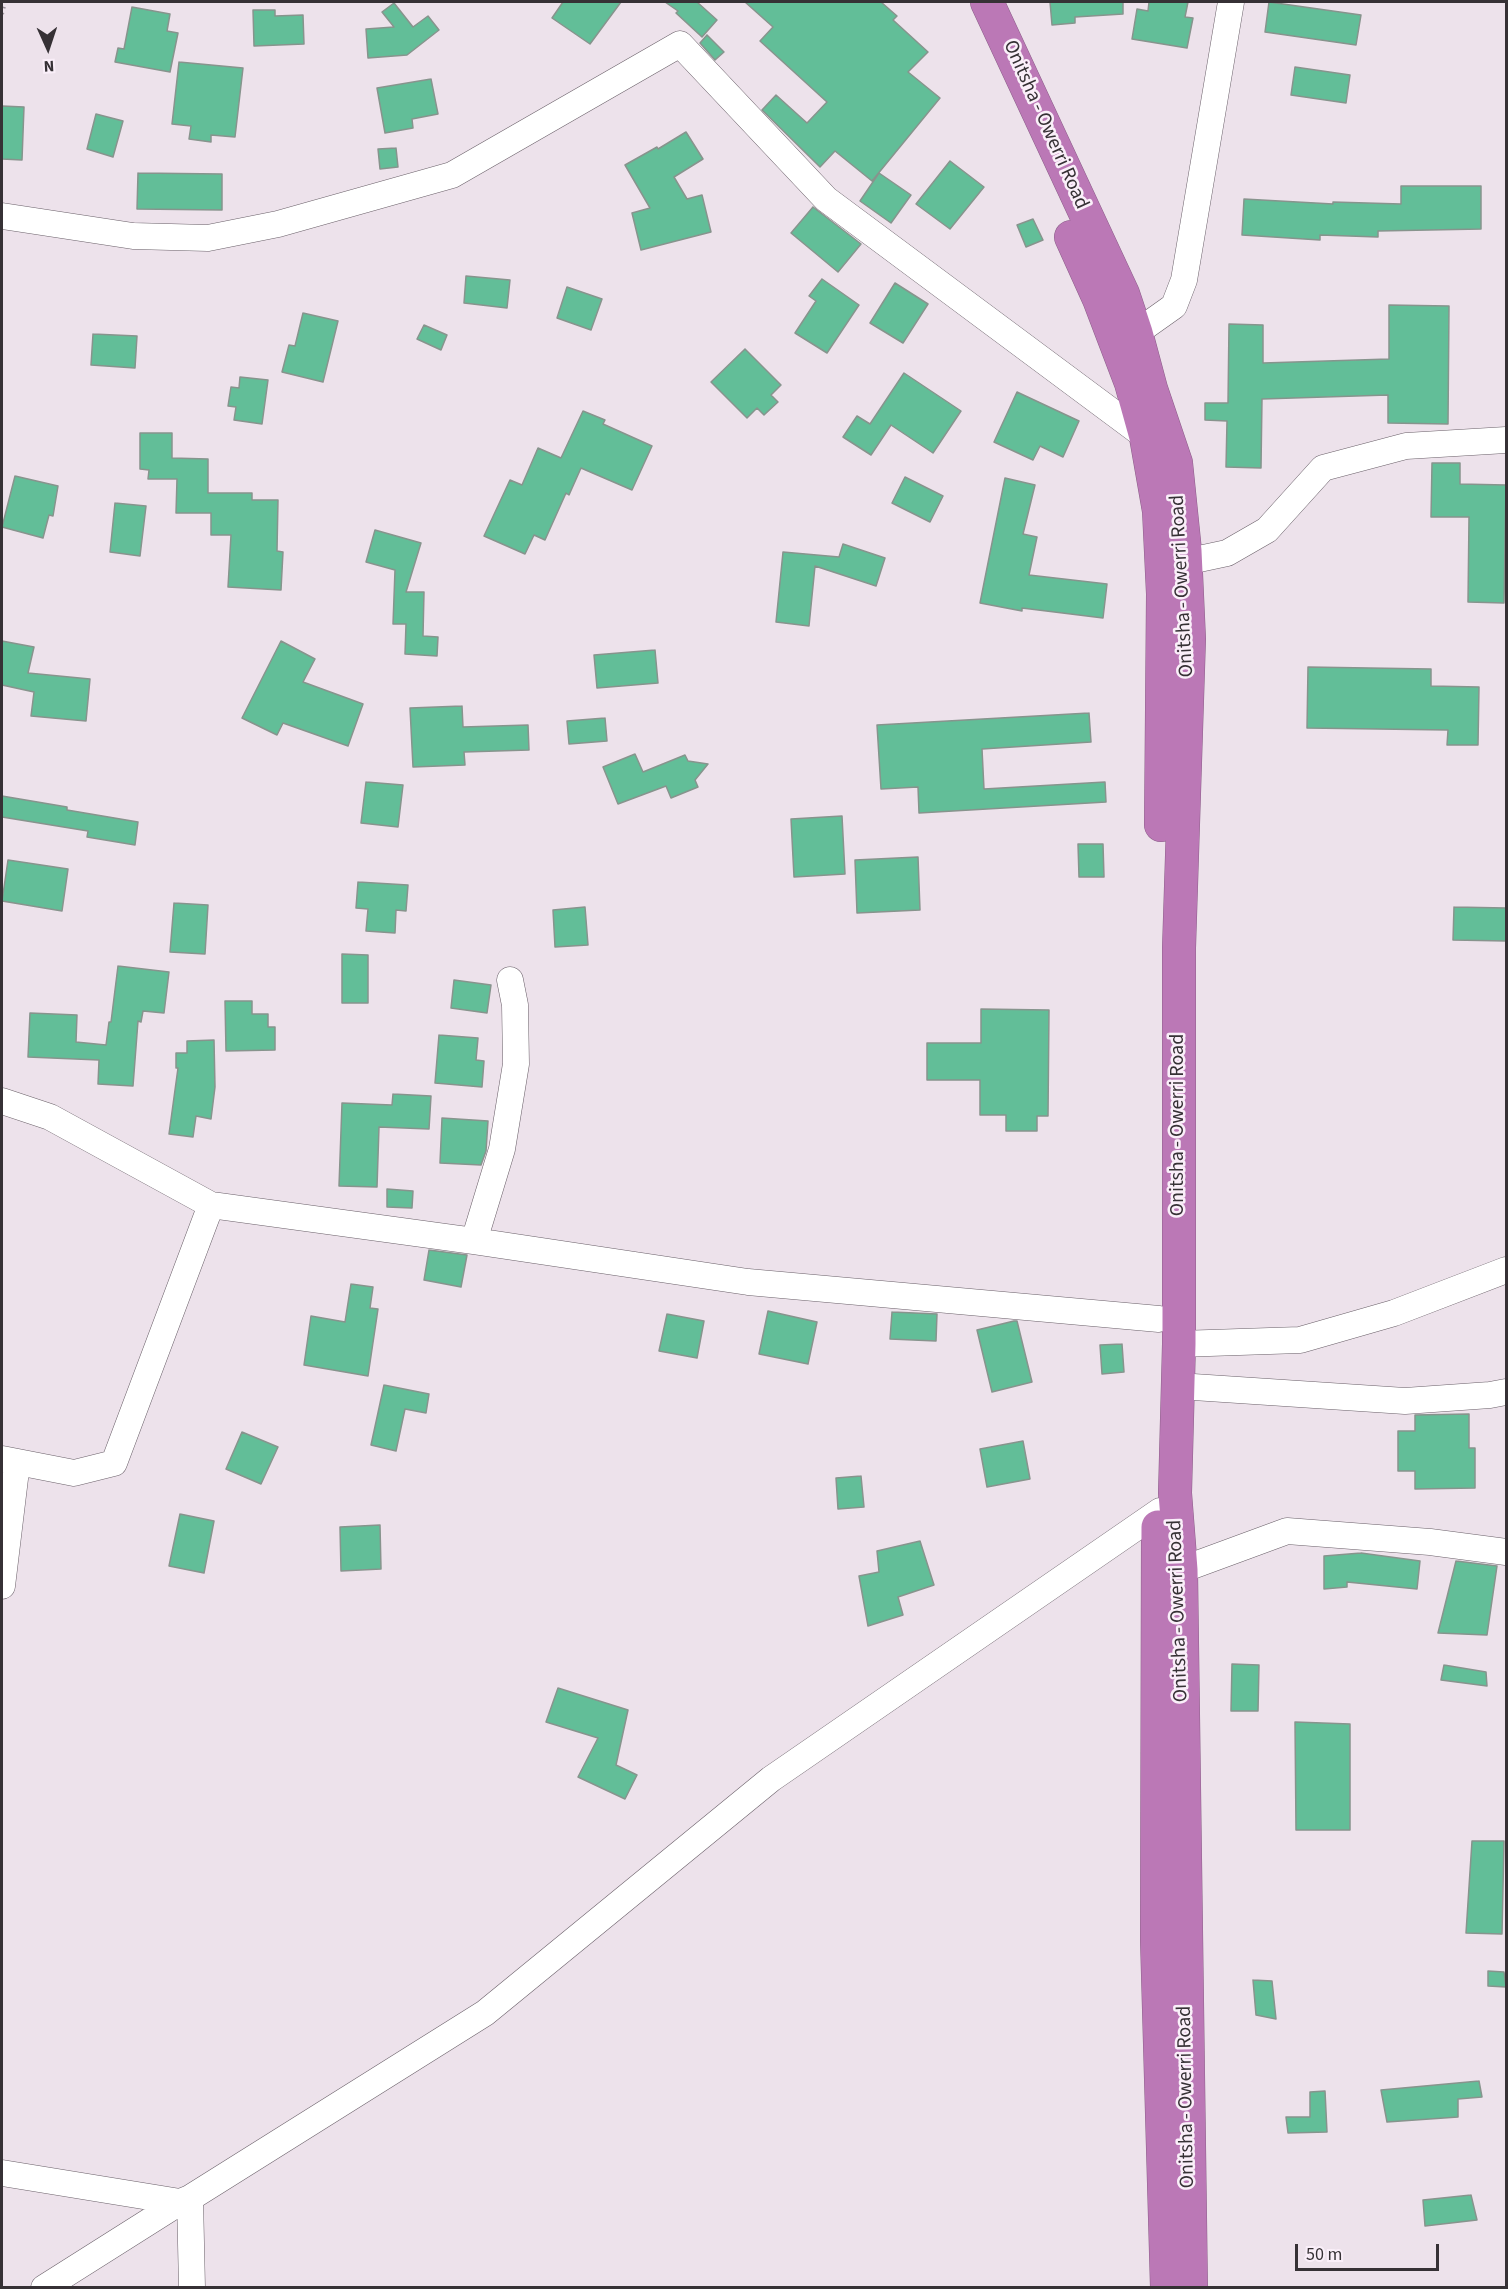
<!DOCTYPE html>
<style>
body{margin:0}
#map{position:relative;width:1508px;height:2289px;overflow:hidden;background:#ede2eb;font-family:"Source Sans 3",sans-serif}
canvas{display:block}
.frame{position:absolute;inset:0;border:3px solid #363135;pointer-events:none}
.north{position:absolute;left:18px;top:18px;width:60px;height:60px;-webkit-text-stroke:4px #faeff9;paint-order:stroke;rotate:177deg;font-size:16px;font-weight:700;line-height:24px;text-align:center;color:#363135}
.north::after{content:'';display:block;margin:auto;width:21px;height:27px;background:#363135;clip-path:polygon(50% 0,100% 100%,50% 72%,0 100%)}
.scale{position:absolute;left:1295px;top:2244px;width:144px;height:27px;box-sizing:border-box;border:3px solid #363135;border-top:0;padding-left:8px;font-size:18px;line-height:21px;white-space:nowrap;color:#363135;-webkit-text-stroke:4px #faeff9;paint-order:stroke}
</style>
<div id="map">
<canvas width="1508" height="2289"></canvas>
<div class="frame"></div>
<div class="north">N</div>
<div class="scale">50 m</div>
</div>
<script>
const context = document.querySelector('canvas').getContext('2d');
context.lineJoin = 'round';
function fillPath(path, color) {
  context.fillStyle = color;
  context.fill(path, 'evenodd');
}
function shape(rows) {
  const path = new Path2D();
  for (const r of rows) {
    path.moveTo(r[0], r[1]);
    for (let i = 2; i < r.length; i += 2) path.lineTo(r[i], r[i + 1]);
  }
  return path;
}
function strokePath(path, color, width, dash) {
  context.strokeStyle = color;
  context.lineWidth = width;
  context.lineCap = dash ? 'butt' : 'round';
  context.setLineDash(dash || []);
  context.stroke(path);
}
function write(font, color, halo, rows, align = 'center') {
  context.font = font + ' "Source Sans 3",sans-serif';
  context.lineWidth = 5;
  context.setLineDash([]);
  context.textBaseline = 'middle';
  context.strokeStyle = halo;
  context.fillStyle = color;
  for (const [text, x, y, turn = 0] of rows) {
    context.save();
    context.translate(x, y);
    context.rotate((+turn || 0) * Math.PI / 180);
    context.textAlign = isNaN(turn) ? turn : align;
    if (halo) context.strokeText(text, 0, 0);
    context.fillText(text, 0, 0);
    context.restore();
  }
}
const building = shape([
 [563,2,621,2,590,44,552,18,563,2],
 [665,2,697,2,717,20,702,37,676,13,678,11,665,2],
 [745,2,881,2,897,16,893,20,928,52,908,72,940,98,872,181,835,151,820,167,762,110,776,95,807,123,827,102,760,41,773,27,745,2],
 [1050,2,1123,2,1123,14,1075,17,1075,23,1052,25,1050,2],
 [1149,2,1188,2,1185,17,1193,18,1187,48,1132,39,1137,9,1148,11,1149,2],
 [1269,2,1361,15,1356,45,1265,32,1269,2],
 [394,3,413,27,428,16,439,30,407,55,368,58,366,29,394,27,382,12,394,3],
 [132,7,170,14,167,31,178,33,170,72,115,62,118,48,124,49,132,7],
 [253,10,275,10,275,16,303,15,304,44,254,46,253,10],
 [707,35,724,52,715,60,700,43,707,35],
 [179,62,243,68,235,137,211,135,211,142,189,139,191,126,172,124,179,62],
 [1295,67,1350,75,1346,103,1291,95,1295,67],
 [431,79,438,114,412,119,413,128,385,133,377,88,431,79],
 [2,106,24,107,22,160,2,159,2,106],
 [96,114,123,121,113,157,87,149,96,114],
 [686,132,703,159,674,177,687,199,702,195,711,232,641,250,632,213,650,208,625,165,657,147,658,149,686,132],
 [396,148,398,167,380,169,378,149,396,148],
 [950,161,984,187,950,229,916,204,950,161],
 [138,173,222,174,222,210,137,209,138,173],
 [879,173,911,195,891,223,860,201,879,173],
 [1401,186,1481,186,1481,229,1378,231,1378,237,1320,235,1320,240,1242,235,1244,199,1333,204,1333,202,1401,204,1401,186],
 [813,207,861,244,838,272,791,233,813,207],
 [1033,219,1043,240,1026,247,1017,225,1033,219],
 [466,276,510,280,507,308,464,303,466,276],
 [822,279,859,305,827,353,795,333,816,301,809,296,822,279],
 [895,283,928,304,903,343,870,323,895,283],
 [567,287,602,299,591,330,557,318,567,287],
 [1389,305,1449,306,1448,424,1388,423,1388,395,1262,399,1261,468,1226,467,1227,421,1205,420,1205,403,1228,403,1229,324,1263,325,1263,363,1389,359,1389,305],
 [303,313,338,321,323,382,282,372,289,345,295,346,303,313],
 [424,325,447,335,441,350,417,339,424,325],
 [93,334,137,336,135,368,91,365,93,334],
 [745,349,781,385,771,395,778,402,764,415,757,408,747,418,711,382,745,349],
 [904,373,961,411,933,453,891,425,871,455,843,437,857,416,870,424,904,373],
 [240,377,268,380,262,424,234,420,236,407,228,406,231,387,239,388,240,377],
 [1017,392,1079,421,1063,457,1040,446,1033,460,994,442,1017,392],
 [583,411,605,420,603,424,652,446,632,490,581,468,569,495,566,493,545,540,534,535,525,554,484,536,510,480,522,485,538,448,561,458,583,411],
 [140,433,172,433,172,458,208,459,208,493,252,493,252,500,278,500,277,551,283,552,281,590,228,587,231,535,211,535,211,513,176,513,177,479,148,479,149,470,140,469,140,433],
 [1432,463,1460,463,1460,484,1506,485,1504,603,1468,602,1469,517,1431,517,1432,463],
 [15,476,58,486,53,516,49,515,43,538,2,527,15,476],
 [905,477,943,496,930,522,892,503,905,477],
 [1005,478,1035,485,1023,534,1037,537,1029,575,1107,584,1103,618,1022,608,1022,611,980,603,1005,478],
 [115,503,146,506,140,556,110,552,115,503],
 [375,530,421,543,406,592,424,592,423,636,438,637,437,656,405,654,406,624,393,624,395,570,366,562,375,530],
 [843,544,885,558,876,586,815,566,809,626,776,622,783,552,839,557,843,544],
 [2,641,34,647,28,673,90,679,86,721,31,716,34,692,2,685,2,641],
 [281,641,315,659,303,682,363,704,348,746,283,723,277,735,242,718,281,641],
 [655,650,658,683,597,688,594,655,655,650],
 [1308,667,1431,669,1431,686,1479,687,1478,745,1447,745,1448,730,1307,728,1308,667],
 [462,706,463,727,528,725,529,750,464,752,465,765,413,767,410,708,462,706],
 [1089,713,1091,742,982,749,984,789,1105,782,1106,802,919,813,918,787,881,789,877,725,1089,713],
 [605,718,607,741,569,744,567,721,605,718],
 [635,754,643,772,685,755,688,761,708,764,695,780,698,787,671,798,666,786,618,804,603,767,635,754],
 [366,782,403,785,398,827,361,823,366,782],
 [2,796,67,807,67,810,138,822,135,845,87,837,88,831,2,817,2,796],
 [842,816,845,874,794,877,791,819,842,816],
 [1078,844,1103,844,1104,877,1079,877,1078,844],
 [918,857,920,910,857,913,855,860,918,857],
 [8,860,68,869,62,911,2,901,8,860],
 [358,882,408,885,406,911,396,910,395,933,366,931,368,909,356,908,358,882],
 [174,903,208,905,205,954,170,952,174,903],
 [585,907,588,945,555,947,553,910,585,907],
 [1454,907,1506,908,1506,941,1453,940,1454,907],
 [342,954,368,955,368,1003,342,1003,342,954],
 [118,966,169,972,164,1013,143,1011,141,1022,138,1021,133,1086,98,1084,99,1060,28,1057,30,1013,77,1015,76,1042,106,1045,109,1022,111,1022,118,966],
 [454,980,491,985,487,1013,451,1008,454,980],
 [225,1001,252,1001,252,1014,268,1014,268,1027,275,1027,275,1050,226,1051,225,1001],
 [981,1009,1049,1010,1048,1116,1037,1116,1037,1131,1006,1131,1006,1115,980,1115,980,1080,927,1080,927,1043,981,1043,981,1009],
 [439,1035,478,1038,476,1060,484,1061,482,1087,435,1083,439,1035],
 [214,1040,215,1087,211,1119,196,1116,193,1137,169,1134,178,1068,176,1068,176,1053,187,1053,187,1041,214,1040],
 [393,1094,431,1096,429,1129,379,1127,377,1187,339,1186,342,1103,392,1105,393,1094],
 [442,1118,488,1121,486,1151,481,1165,440,1163,442,1118],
 [387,1189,413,1191,412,1208,387,1207,387,1189],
 [429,1250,467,1255,461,1287,424,1280,429,1250],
 [351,1284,373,1287,370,1308,378,1309,368,1376,304,1365,311,1316,345,1322,351,1284],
 [768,1311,817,1322,808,1364,759,1354,768,1311],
 [892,1312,937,1314,936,1341,890,1339,892,1312],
 [667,1314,704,1321,697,1358,659,1351,667,1314],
 [1014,1321,1017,1321,1032,1382,992,1392,977,1330,1014,1321],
 [1122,1344,1124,1372,1102,1374,1100,1345,1122,1344],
 [384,1385,429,1394,426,1413,405,1409,396,1451,371,1445,384,1385],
 [1469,1414,1469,1448,1475,1448,1475,1488,1415,1489,1415,1471,1398,1471,1398,1431,1415,1431,1415,1415,1469,1414],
 [242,1432,278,1447,261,1484,226,1469,242,1432],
 [1023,1441,1030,1479,987,1487,980,1449,1023,1441],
 [861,1476,864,1507,838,1509,836,1478,861,1476],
 [180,1514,214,1521,204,1573,169,1566,180,1514],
 [380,1525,381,1569,341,1571,340,1527,380,1525],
 [920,1541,934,1585,898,1597,903,1615,868,1626,859,1576,879,1572,877,1551,920,1541],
 [1361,1553,1420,1561,1417,1589,1347,1582,1347,1587,1324,1589,1324,1556,1361,1553],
 [1456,1561,1497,1566,1487,1635,1438,1633,1456,1561],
 [1232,1664,1259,1665,1258,1711,1231,1711,1232,1664],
 [1444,1665,1486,1672,1487,1686,1441,1680,1444,1665],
 [558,1688,628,1710,616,1765,637,1775,625,1799,578,1777,598,1738,546,1722,558,1688],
 [1295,1722,1350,1724,1350,1830,1296,1830,1295,1722],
 [1472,1841,1504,1841,1502,1934,1466,1933,1472,1841],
 [1488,1971,1504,1972,1506,1987,1488,1986,1488,1971],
 [1253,1980,1272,1981,1276,2019,1256,2015,1253,1980],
 [1479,2081,1482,2097,1458,2099,1458,2117,1387,2122,1381,2090,1479,2081],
 [1325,2091,1327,2132,1288,2133,1286,2117,1310,2117,1310,2092,1325,2091],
 [1471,2195,1477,2220,1425,2226,1423,2200,1471,2195]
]);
fillPath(building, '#62be98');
strokePath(building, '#87948d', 1.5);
const minor = shape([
 [2,216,133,236,208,238,278,224,452,175,680,44,826,199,1146,437],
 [1136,333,1174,306,1184,280,1231,2],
 [1185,562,1227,553,1267,530,1323,468,1406,446,1506,440],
 [2,1101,50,1117,211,1205,474,1241,748,1282,1159,1319],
 [474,1241,502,1149,516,1064,515,1005,510,980],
 [1179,1344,1300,1340,1394,1313,1506,1270],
 [1178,1386,1405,1401,1490,1395,1506,1392],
 [2,1459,74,1473,114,1463,211,1205],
 [1181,1570,1287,1531,1430,1542,1506,1552],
 [2,1586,17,1462],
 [2,2173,180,2202],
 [190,2198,192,2288],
 [44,2288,180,2202,190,2198,485,2013,771,1779,1160,1511]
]);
const highway = shape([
 [987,2,1123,294,1136,333,1151,389,1176,463,1185,551,1189,639,1179,948,1179,1344,1175,1493,1181,1570,1191,2288],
 [1071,237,1099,299,1131,383,1146,437,1159,511,1163,594,1161,825],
 [1158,1527,1157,1940,1167,2288]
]);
strokePath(minor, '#6a6069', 27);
strokePath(highway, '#8c5f89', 34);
strokePath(shape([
 [2,14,5,2]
]), '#9a9299', 4, [1.5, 4.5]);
strokePath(minor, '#fff', 26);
strokePath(highway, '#bb78b6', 33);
write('20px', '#363135', '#faeff9', [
 ["Onitsha - Owerri Road",1045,125,66],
 ["Onitsha - Owerri Road",1183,586,-93],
 ["Onitsha - Owerri Road",1179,1125,-90],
 ["Onitsha - Owerri Road",1179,1611,-92],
 ["Onitsha - Owerri Road",1187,2097,-91]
]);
</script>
